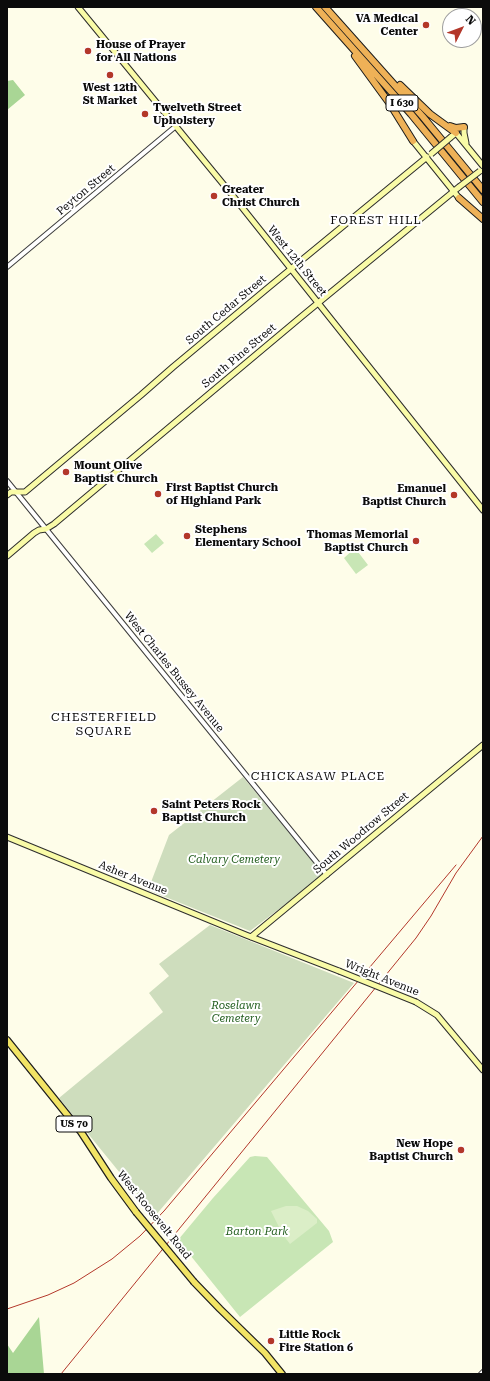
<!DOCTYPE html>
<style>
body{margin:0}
#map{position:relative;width:490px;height:1381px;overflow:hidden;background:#fefde9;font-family:"Roboto Serif",serif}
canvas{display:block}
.frame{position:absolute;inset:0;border:8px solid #0b0b0b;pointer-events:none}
.north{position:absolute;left:442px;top:8px;width:40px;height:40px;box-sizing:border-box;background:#fff;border:1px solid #9d9d9d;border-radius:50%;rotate:48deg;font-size:11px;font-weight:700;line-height:16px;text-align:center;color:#0b0b0b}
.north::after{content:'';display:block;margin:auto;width:14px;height:18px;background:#b3372a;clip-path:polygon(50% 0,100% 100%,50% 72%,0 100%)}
</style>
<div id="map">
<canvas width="490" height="1381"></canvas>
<div class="frame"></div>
<div class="north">N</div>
</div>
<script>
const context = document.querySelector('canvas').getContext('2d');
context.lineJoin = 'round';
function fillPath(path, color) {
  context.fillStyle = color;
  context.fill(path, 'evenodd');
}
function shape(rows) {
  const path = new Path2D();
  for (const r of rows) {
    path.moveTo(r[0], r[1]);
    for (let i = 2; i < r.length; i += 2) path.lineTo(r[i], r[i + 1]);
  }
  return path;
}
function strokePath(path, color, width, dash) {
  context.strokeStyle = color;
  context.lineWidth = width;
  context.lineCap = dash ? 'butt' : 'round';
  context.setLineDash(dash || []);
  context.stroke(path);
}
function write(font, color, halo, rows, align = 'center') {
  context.font = font + ' "Roboto Serif",serif';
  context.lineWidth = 4;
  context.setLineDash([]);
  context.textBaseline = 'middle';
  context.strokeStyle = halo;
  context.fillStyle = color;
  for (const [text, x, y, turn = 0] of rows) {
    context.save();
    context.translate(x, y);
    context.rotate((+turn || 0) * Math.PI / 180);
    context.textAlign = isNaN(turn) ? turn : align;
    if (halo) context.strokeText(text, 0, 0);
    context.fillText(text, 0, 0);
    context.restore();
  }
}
fillPath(shape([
 [156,534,164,543,152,553,144,544],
 [355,548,368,565,356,574,344,558],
 [255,1156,267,1157,329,1231,333,1242,240,1317,178,1240,213,1198,250,1157]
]), '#c8e6b5');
fillPath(shape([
 [13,80,25,95,7,110,7,81],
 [39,1317,44,1374,7,1374,7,1344,13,1353]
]), '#a9d695');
fillPath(shape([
 [243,777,324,875,250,931,148,890,169,835],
 [210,925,354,983,155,1216,59,1098,163,1012,149,993,169,976,159,964]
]), '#ceddbd');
fillPath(shape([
 [286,1206,297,1206,308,1211,317,1219,317,1223,290,1244,283,1235,271,1211]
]), '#dbeec7');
const tertiary = shape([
 [7,267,176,126],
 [7,481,327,875],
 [481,1374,483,1372]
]);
const secondary = shape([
 [78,7,233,196,483,510],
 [464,127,464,133,466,143],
 [451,137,456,133,483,166],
 [413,141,459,198],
 [7,495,11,492,25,492,141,395,173,367,269,287,427,157],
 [7,556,34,533,39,530,46,529,54,524,301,317,459,187],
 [7,837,246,935,339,971],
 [251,937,483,745],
 [416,1002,437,1015,483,1070]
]);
const primary = shape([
 [7,1040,81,1132,111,1178,136,1212],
 [194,1282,220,1309,265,1353,282,1374]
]);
const motorway = shape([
 [316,7,411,114,483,202],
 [325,7,423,117,483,190],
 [355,56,390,104,413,141],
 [400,85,430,114,456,133],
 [450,126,456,128,464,127],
 [459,198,483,219]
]);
strokePath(tertiary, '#3e3e3e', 6);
strokePath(secondary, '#2d2d2d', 7);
strokePath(primary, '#1c1c1c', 8);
strokePath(motorway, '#1c1c1c', 8);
strokePath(tertiary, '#fff', 4);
strokePath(secondary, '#f9fba7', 5);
strokePath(primary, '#f2e465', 5.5);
strokePath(motorway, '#eeb157', 6);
strokePath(shape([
 [7,1309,48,1295,74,1283,112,1259,140,1236,164,1211,456,865],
 [61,1374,416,938,431,916,456,873,483,836]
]), '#b3372a', 1);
const secondaryBridge = shape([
 [431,154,451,137],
 [459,187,480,171],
 [339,971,416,1002]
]);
const primaryBridge = shape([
 [136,1212,194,1282]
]);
strokePath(secondaryBridge, '#2d2d2d', 7, []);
strokePath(primaryBridge, '#1c1c1c', 8, []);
strokePath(secondaryBridge, '#f9fba7', 5);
strokePath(primaryBridge, '#f2e465', 5.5);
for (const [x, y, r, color] of [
 [426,25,4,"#b3372a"],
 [88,51,4,"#b3372a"],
 [110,75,4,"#b3372a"],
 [145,114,4,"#b3372a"],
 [214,196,4,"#b3372a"],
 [66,472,4,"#b3372a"],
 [158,494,4,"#b3372a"],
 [454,495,4,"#b3372a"],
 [187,536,4,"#b3372a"],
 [416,541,4,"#b3372a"],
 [154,811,4,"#b3372a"],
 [461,1150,4,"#b3372a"],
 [271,1341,4,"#b3372a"]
]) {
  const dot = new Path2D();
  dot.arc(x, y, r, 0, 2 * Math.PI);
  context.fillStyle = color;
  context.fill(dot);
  strokePath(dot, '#fff', 1.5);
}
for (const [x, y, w] of [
 [402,103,32],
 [74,1124,36]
]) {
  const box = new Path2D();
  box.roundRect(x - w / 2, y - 8, w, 16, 3);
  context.fillStyle = '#fff';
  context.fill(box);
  strokePath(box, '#0b0b0b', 1);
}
write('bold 10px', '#0b0b0b', null, [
 ["I 630",402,103],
 ["US 70",74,1124]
]);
write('bold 11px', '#0b0b0b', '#fff', [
 ["VA Medical",418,19,"right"],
 ["Center",418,32,"right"],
 ["House of Prayer",96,45],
 ["for All Nations",96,58],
 ["West 12th",110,88,"center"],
 ["St Market",110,101,"center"],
 ["Twelveth Street",153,108],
 ["Upholstery",153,121],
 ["Greater",222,190],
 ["Christ Church",222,203],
 ["Mount Olive",74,466],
 ["Baptist Church",74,479],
 ["First Baptist Church",166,488],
 ["of Highland Park",166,501],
 ["Emanuel",446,489,"right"],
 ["Baptist Church",446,502,"right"],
 ["Stephens",195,530],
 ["Elementary School",195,543],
 ["Thomas Memorial",408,535,"right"],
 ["Baptist Church",408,548,"right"],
 ["Saint Peters Rock",162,805],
 ["Baptist Church",162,818],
 ["New Hope",453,1144,"right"],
 ["Baptist Church",453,1157,"right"],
 ["Little Rock",279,1335],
 ["Fire Station 6",279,1348]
], 'left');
write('11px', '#0b0b0b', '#fff', [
 ["Peyton Street",86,190,-40],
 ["West 12th Street",297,261,51],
 ["South Cedar Street",226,310,-40],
 ["South Pine Street",239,356,-40],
 ["West Charles Bussey Avenue",174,672,51],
 ["South Woodrow Street",361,833,-40],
 ["Asher Avenue",133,878,22],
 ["Wright Avenue",382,978,22],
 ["West Roosevelt Road",154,1215,51]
]);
write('italic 11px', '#235e1f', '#fff', [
 ["Calvary Cemetery",234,860],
 ["Roselawn",236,1006],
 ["Cemetery",236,1019],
 ["Barton Park",257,1232]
]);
context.letterSpacing = '1px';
write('12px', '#0b0b0b', '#fff', [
 ["FOREST HILL",376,220],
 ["CHESTERFIELD",104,717],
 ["SQUARE",104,731],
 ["CHICKASAW PLACE",318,776]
]);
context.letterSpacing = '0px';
</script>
